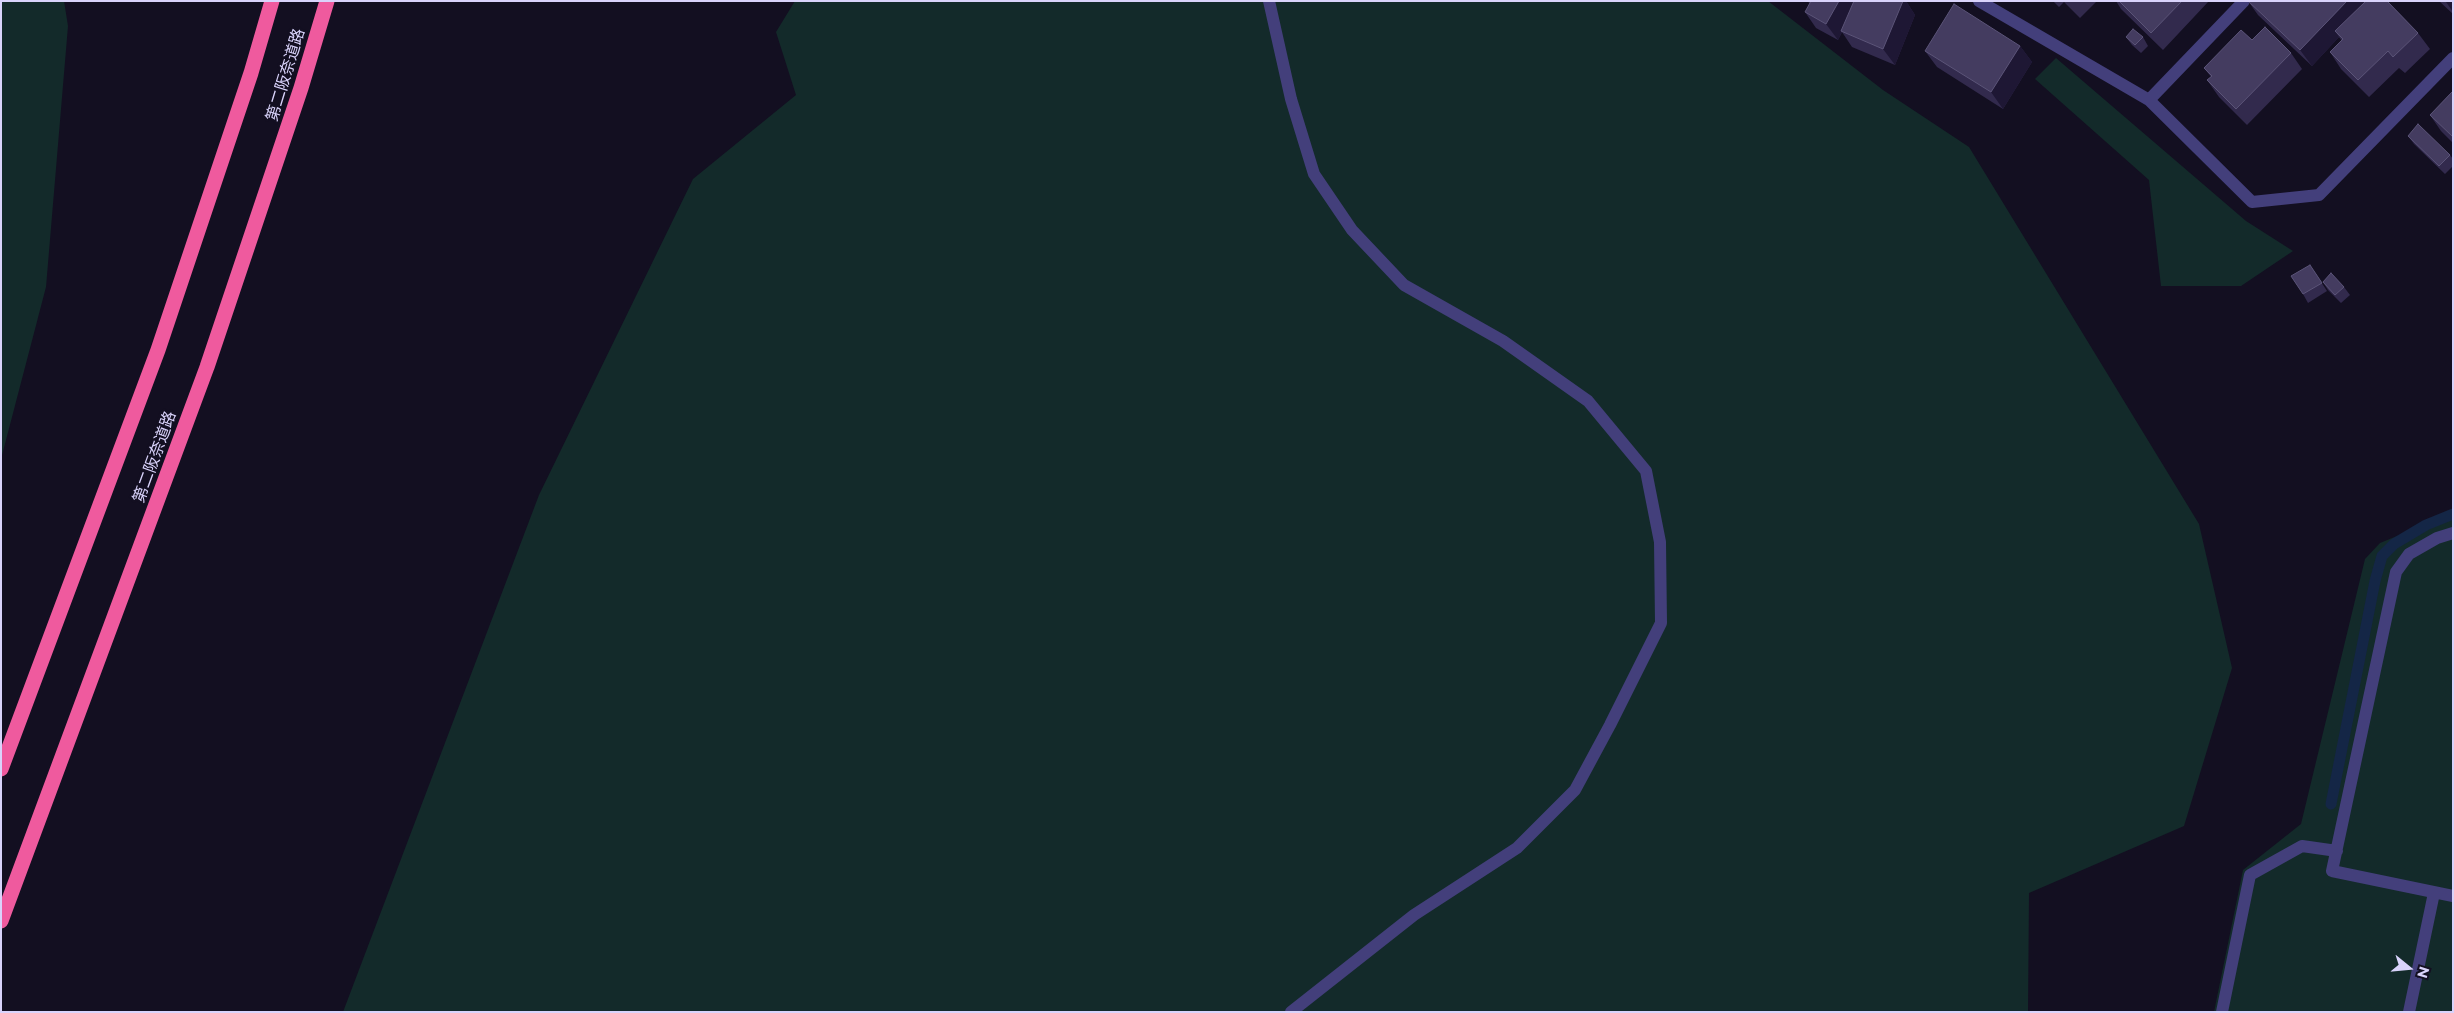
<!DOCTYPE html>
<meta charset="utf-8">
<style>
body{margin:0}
#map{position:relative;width:2454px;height:1013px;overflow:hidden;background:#130f21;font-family:Montserrat,sans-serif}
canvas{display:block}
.frame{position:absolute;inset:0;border:2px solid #d9d3fb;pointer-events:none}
.north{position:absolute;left:2384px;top:943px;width:50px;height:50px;-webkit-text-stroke:4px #130f21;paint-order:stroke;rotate:107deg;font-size:14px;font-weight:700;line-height:20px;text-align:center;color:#d9d3fb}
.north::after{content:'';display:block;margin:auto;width:18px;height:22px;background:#d9d3fb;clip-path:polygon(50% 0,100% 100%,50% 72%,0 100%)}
</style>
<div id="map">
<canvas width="2454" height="1013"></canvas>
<div class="frame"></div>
<div class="north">N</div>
</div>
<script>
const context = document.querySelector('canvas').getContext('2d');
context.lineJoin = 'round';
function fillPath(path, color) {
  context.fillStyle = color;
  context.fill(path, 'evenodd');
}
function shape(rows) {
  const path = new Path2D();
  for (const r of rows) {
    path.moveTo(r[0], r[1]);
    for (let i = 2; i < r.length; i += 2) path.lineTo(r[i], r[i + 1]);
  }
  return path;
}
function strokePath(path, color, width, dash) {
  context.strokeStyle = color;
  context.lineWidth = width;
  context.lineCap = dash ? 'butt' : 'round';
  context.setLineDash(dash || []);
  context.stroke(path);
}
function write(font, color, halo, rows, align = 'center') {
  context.font = font + ' Montserrat,"Noto Sans JP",sans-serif';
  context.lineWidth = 5;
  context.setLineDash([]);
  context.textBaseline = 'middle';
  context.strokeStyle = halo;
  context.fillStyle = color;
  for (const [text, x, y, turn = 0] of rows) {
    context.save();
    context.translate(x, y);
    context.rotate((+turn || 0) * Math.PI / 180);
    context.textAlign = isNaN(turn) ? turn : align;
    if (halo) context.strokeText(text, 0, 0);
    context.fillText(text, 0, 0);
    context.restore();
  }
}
fillPath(shape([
 [1,1,64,1,68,26,46,287,1,459],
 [795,1,1768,1,1883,90,1969,147,2199,524,2232,668,2184,826,2029,893,2028,1012,343,1012,539,495,693,179,796,95,776,32],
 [2056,58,2246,221,2293,251,2241,286,2161,286,2149,180,2035,79],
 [2453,513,2453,1012,2214,1012,2243,870,2301,824,2365,559,2380,543]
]), '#132a2a');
strokePath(shape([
 [2331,804,2375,581,2382,556,2394,544,2426,525,2453,514]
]), '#142646', 11);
strokePath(shape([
 [2453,533,2437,538,2409,554,2396,572,2332,871,2453,896],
 [2222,1012,2250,875,2302,846,2337,851],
 [2409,1012,2434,893]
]), '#433f7b', 12);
strokePath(shape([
 [1269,1,1291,99,1314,174,1352,230,1404,285,1503,341,1588,401,1646,471,1660,542,1661,623,1610,725,1575,790,1517,848,1414,915,1291,1012],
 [1979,1,2149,100,2252,202,2319,195,2453,58],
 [2149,100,2244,1]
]), '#433f7b', 12);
strokePath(shape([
 [1,769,158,350,251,73,272,1],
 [1,921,207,367,301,88,327,1]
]), '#ef5a9e', 15);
fillPath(shape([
 [1806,1,1906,1,1915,15,1895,65,1852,47,1842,32,1838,40,1816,28,1805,12,1810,3],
 [2053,1,2097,1,2080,18,2064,2,2059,7],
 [2116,1,2209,1,2163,50,2121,9],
 [2248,1,2387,1,2418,33,2430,49,2405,73,2399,68,2369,97,2341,69,2330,52,2342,41,2339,37,2312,66,2258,15],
 [2439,1,2453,1,2453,14],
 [2126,37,2143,37,2148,46,2141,53,2132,45],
 [2252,40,2291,53,2302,69,2247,125,2219,97,2207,80,2211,77,2204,68],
 [2020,46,2032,62,2003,109,1937,67,1925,51],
 [2453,91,2453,143,2441,131,2430,115],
 [2408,136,2450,155,2453,159,2453,166,2445,174,2414,144],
 [2310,265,2327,291,2308,303,2303,294],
 [2323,282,2344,287,2350,295,2341,303,2328,290]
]), '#322a4d');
fillPath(shape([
 [1839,1,1860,1,1841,31,1842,32,1838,40,1826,24],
 [1897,1,1906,1,1915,15,1895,65,1883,49],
 [2347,1,2373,1,2335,31,2339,37,2312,66,2300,50],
 [2447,1,2453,1,2453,12,2446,2],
 [2020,46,2032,62,2003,109,1991,92]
]), '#1e1734');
const building = shape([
 [1811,1,1839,1,1826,24,1805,12,1811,1],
 [1854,1,1903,1,1883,49,1841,31,1854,1],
 [2119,1,2182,1,2151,33,2119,1],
 [2248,1,2347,1,2300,50,2248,1],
 [2366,1,2387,1,2418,33,2393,57,2388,51,2358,80,2330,52,2343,39,2335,31,2366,1],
 [1954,4,2020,46,1991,92,1925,51,1954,4],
 [2265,27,2291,53,2236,109,2207,80,2212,76,2204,68,2241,30,2252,40,2265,27],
 [2133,29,2143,37,2135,45,2126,37,2133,29],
 [2453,91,2453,137,2430,115,2453,91],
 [2418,124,2450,155,2439,166,2408,136,2418,124],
 [2310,265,2322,283,2303,294,2291,276,2310,265],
 [2331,273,2344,287,2335,295,2323,282,2331,273]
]);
fillPath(building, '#443c60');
strokePath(building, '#5b5478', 1);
write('16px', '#d9d3fb', '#130f21', [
 ["第二阪奈道路",286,75,-73],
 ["第二阪奈道路",155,457,-70]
]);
</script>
